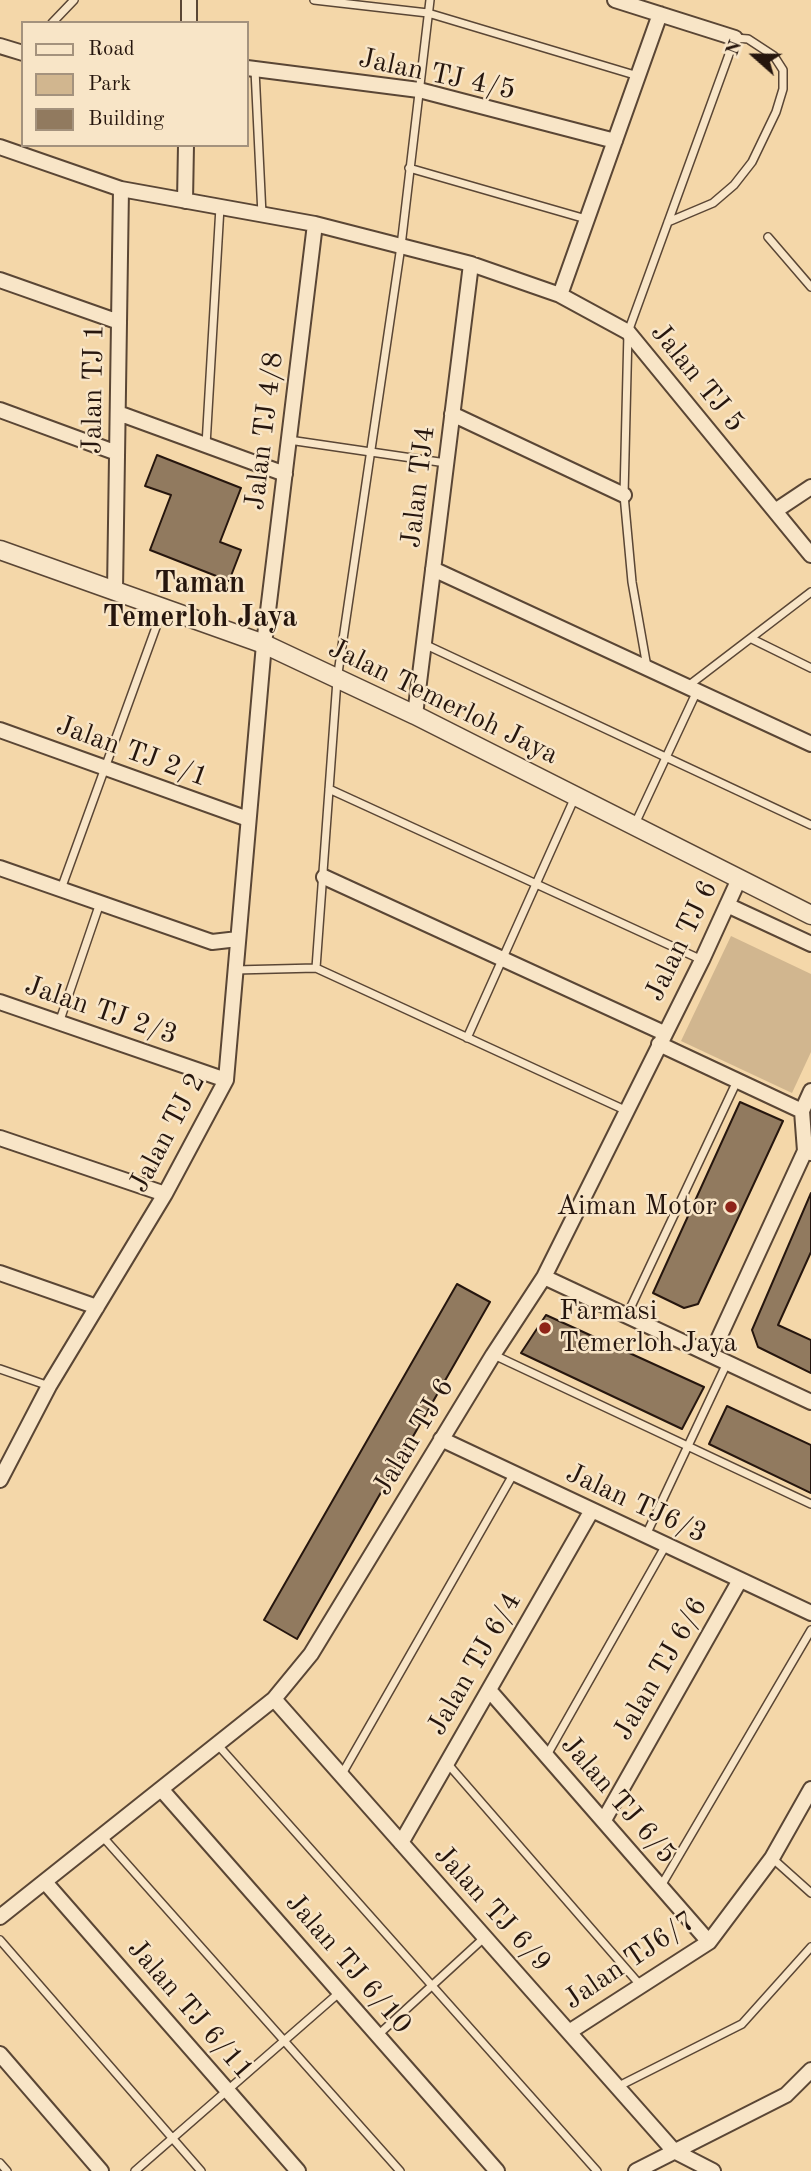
<!DOCTYPE html>
<style>
body{margin:0}
#map{position:relative;width:811px;height:2171px;overflow:hidden;background:#f4d7a9;font-family:"Old Standard TT",serif}
canvas{display:block}
.legend{position:absolute;left:21px;top:21px;width:228px;height:126px;box-sizing:border-box;background:#f8e5c7;border:2px solid #a4927d;margin:0;padding:9px 12px;list-style:none;font-size:21px;color:#26160e}
.legend li{display:flex;align-items:center;gap:14px;height:35px}
.legend b{width:35px;border:2px solid #a4927d}
.north{position:absolute;left:720px;top:21px;width:70px;height:70px;-webkit-text-stroke:5px #f8e5c7;paint-order:stroke;rotate:291deg;font-size:19px;font-weight:700;line-height:28px;text-align:center;color:#26160e}
.north::after{content:'';display:block;margin:auto;width:24px;height:32px;background:#26160e;clip-path:polygon(50% 0,100% 100%,50% 72%,0 100%)}
</style>
<div id="map">
<canvas width="811" height="2171"></canvas>
<ul class="legend">
<li><b style="height:9px;background:#f8e5c7"></b>Road</li>
<li><b style="height:19px;background:#d1b68f"></b>Park</li>
<li><b style="height:19px;background:#917a5f"></b>Building</li>
</ul>
<div class="north">N</div>
</div>
<script>
const context = document.querySelector('canvas').getContext('2d');
context.lineJoin = 'round';
function fillPath(path, color) {
  context.fillStyle = color;
  context.fill(path, 'evenodd');
}
function shape(rows) {
  const path = new Path2D();
  for (const r of rows) {
    path.moveTo(r[0], r[1]);
    for (let i = 2; i < r.length; i += 2) path.lineTo(r[i], r[i + 1]);
  }
  return path;
}
function strokePath(path, color, width, dash) {
  context.strokeStyle = color;
  context.lineWidth = width;
  context.lineCap = dash ? 'butt' : 'round';
  context.setLineDash(dash || []);
  context.stroke(path);
}
function write(font, color, halo, rows, align = 'center') {
  context.font = font + ' "Old Standard TT",serif';
  context.lineWidth = 5;
  context.setLineDash([]);
  context.textBaseline = 'middle';
  context.strokeStyle = halo;
  context.fillStyle = color;
  for (const [text, x, y, turn = 0] of rows) {
    context.save();
    context.translate(x, y);
    context.rotate((+turn || 0) * Math.PI / 180);
    context.textAlign = isNaN(turn) ? turn : align;
    if (halo) context.strokeText(text, 0, 0);
    context.fillText(text, 0, 0);
    context.restore();
  }
}
fillPath(shape([
 [731,936,811,974,811,1052,792,1093,681,1041]
]), '#d1b68f');
const building = shape([
 [157,455,241,488,220,542,241,550,229,581,150,550,171,495,145,486,157,455],
 [740,1102,783,1121,698,1304,684,1308,653,1293,740,1102],
 [811,1193,811,1252,778,1325,811,1340,811,1373,758,1347,752,1330,811,1193],
 [457,1284,490,1302,297,1639,264,1620,457,1284],
 [546,1315,704,1387,682,1429,521,1353,546,1315],
 [727,1406,811,1445,811,1493,709,1444,727,1406]
]);
fillPath(building, '#917a5f');
strokePath(building, '#26160e', 2);
const service = shape([
 [314,0,428,13,638,76],
 [52,23,74,0],
 [255,70,262,215],
 [409,168,586,219],
 [768,237,811,287],
 [289,440,446,463],
 [206,445,220,207],
 [752,639,811,668],
 [424,644,811,825],
 [647,667,632,582,624,495,628,332,735,38,748,39,774,56,783,70,783,89,776,112,752,162,734,185,713,203,668,222],
 [688,686,811,592],
 [329,789,702,960],
 [634,826,697,691],
 [61,889,163,608],
 [316,968,627,1111],
 [235,970,316,968,337,680,401,246,430,0],
 [59,1023,100,903],
 [467,1038,575,797],
 [627,1315,737,1081],
 [494,1355,811,1504],
 [0,1369,49,1386],
 [646,1535,727,1363],
 [217,1744,597,2171],
 [547,1755,666,1545],
 [447,1763,641,1986],
 [342,1774,514,1473],
 [102,1836,400,2171],
 [772,1858,811,1893],
 [661,1886,811,1630],
 [0,1940,201,2171],
 [378,2035,485,1937],
 [617,2087,742,2024,811,1947],
 [0,2163,7,2171],
 [135,2171,340,1992]
]);
const minor = shape([
 [615,0,735,38],
 [189,23,189,0],
 [0,46,23,53],
 [247,68,419,90,615,141],
 [0,147,121,189,315,224,471,264,560,295,628,332,811,555],
 [185,201,186,145],
 [0,280,119,322],
 [560,295,660,14],
 [0,410,117,453],
 [118,413,285,474],
 [452,414,624,495],
 [775,511,811,487],
 [433,569,811,744],
 [115,590,121,189],
 [415,715,471,264],
 [0,730,248,819],
 [0,868,212,942,238,939],
 [324,877,664,1033],
 [727,905,811,944],
 [0,1002,226,1080],
 [659,1044,802,1111,811,1091],
 [802,1111,805,1151],
 [0,1138,165,1194],
 [0,1273,97,1307],
 [544,1277,811,1402],
 [711,1355,805,1151,811,1153],
 [441,1439,811,1613],
 [0,1480,49,1386,165,1194,226,1080,264,644,315,224],
 [489,1690,709,1942],
 [274,1699,674,2151,713,2171],
 [161,1789,497,2171],
 [604,1820,740,1580],
 [401,1843,592,1510],
 [45,1882,298,2171],
 [0,1917,274,1699,311,1654,493,1355,544,1277,702,960,739,879],
 [569,2032,709,1942,772,1858,811,1789],
 [0,2054,101,2171],
 [636,2171,786,2095,811,2070]
]);
const tertiary = shape([
 [0,550,264,644,415,715,811,915]
]);
strokePath(service, '#5a4635', 10);
strokePath(minor, '#5a4635', 18);
strokePath(tertiary, '#5a4635', 21);
strokePath(service, '#f8e5c7', 7);
strokePath(minor, '#f8e5c7', 14);
strokePath(tertiary, '#f8e5c7', 18);
for (const [x, y, r, color] of [
 [731,1207,7,"#8f2418"],
 [545,1328,7,"#8f2418"]
]) {
  const dot = new Path2D();
  dot.arc(x, y, r, 0, 2 * Math.PI);
  context.fillStyle = color;
  context.fill(dot);
  strokePath(dot, '#f8e5c7', 2.5);
}
write('28px', '#26160e', '#f8e5c7', [
 ["Jalan TJ 4/5",437,75,12],
 ["Jalan TJ 5",697,378,51],
 ["Jalan TJ 1",94,389,-89],
 ["Jalan TJ 4/8",265,431,-83],
 ["Jalan TJ4",419,487,-83],
 ["Jalan Temerloh Jaya",443,702,26],
 ["Jalan TJ 2/1",132,752,20],
 ["Jalan TJ 6",682,941,-64],
 ["Jalan TJ 2/3",101,1011,19],
 ["Jalan TJ 2",168,1133,-62],
 ["Jalan TJ 6",414,1437,-59],
 ["Jalan TJ6/3",636,1504,25],
 ["Jalan TJ 6/4",475,1664,-60],
 ["Jalan TJ 6/6",661,1669,-60],
 ["Jalan TJ 6/5",618,1800,49],
 ["Jalan TJ 6/9",492,1909,48],
 ["Jalan TJ6/7",630,1961,-34],
 ["Jalan TJ 6/10",348,1964,49],
 ["Jalan TJ 6/11",190,2010,49]
]);
write('28px', '#26160e', '#f8e5c7', [
 ["Aiman Motor",717,1207],
 ["Farmasi",559,1312,"left"],
 ["Temerloh Jaya",559,1344,"left"]
], 'right');
write('bold 30px', '#26160e', '#f8e5c7', [
 ["Taman",200,584],
 ["Temerloh Jaya",200,618]
]);
</script>
